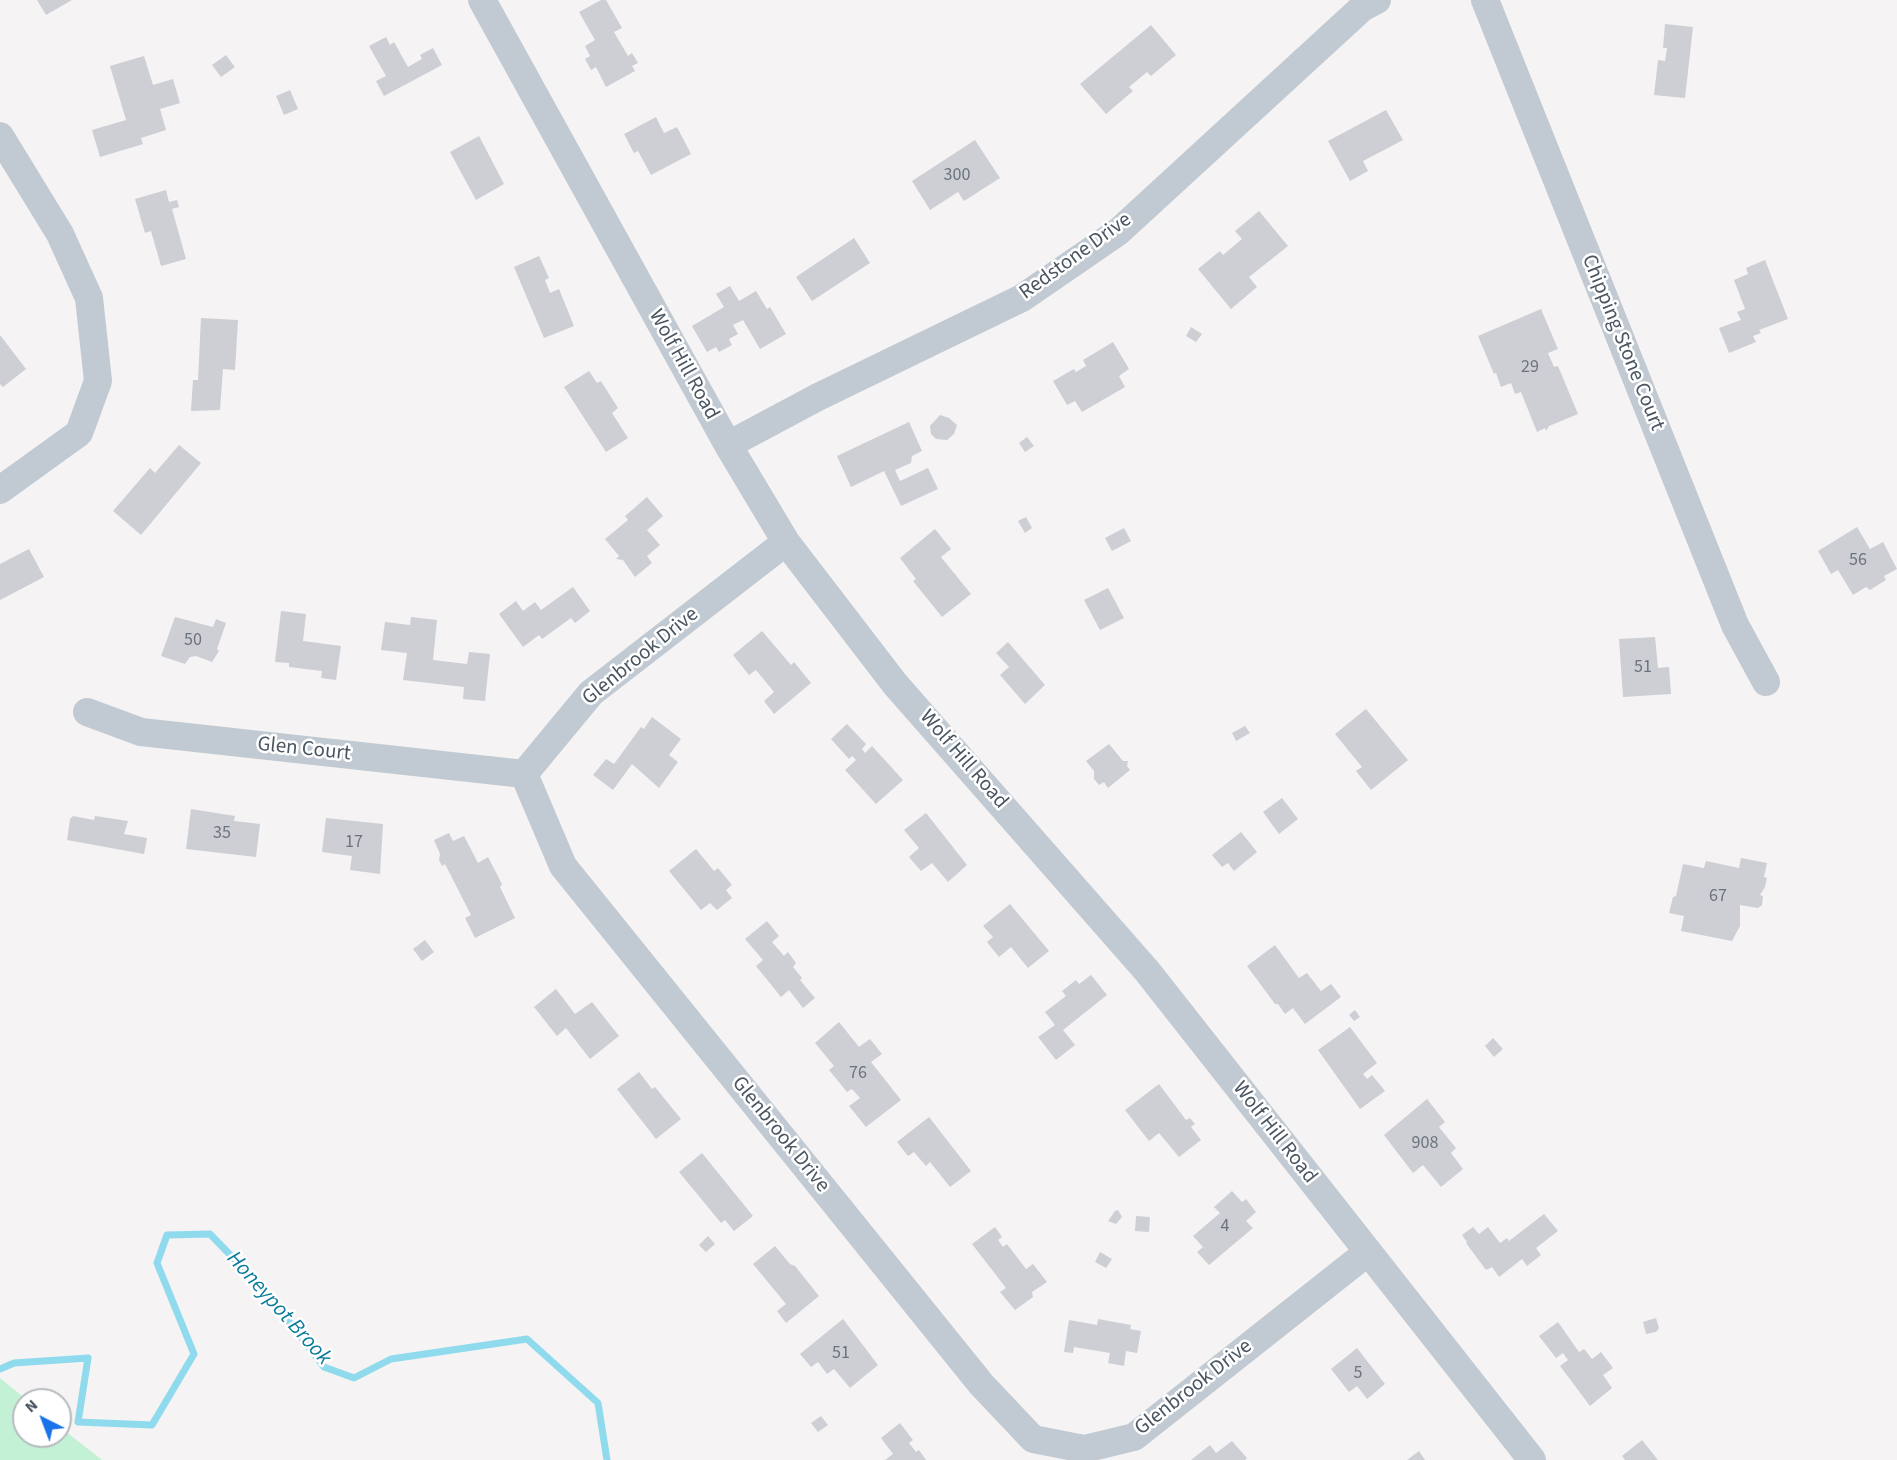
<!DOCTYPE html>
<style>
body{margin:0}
#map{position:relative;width:1897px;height:1460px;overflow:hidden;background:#f5f3f3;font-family:"Source Sans 3",sans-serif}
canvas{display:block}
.north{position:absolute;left:12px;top:1388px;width:60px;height:60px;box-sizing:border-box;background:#fff;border:2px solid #b7bbc0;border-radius:50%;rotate:318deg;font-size:16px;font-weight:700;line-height:24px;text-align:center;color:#4a5661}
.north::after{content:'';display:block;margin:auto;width:21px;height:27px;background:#1a73e8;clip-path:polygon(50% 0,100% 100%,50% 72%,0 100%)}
</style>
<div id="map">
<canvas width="1897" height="1460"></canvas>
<div class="north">N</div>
</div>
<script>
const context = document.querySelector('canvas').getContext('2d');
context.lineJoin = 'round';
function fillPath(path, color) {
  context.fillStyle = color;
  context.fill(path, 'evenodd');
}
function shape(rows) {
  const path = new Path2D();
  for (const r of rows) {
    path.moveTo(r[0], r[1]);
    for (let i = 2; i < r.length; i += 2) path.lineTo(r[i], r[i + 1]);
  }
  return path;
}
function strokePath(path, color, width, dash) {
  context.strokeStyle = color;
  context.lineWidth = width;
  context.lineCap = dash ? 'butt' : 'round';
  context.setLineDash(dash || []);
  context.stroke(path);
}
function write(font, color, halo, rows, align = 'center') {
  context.font = font + ' "Source Sans 3",sans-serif';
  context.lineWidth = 5;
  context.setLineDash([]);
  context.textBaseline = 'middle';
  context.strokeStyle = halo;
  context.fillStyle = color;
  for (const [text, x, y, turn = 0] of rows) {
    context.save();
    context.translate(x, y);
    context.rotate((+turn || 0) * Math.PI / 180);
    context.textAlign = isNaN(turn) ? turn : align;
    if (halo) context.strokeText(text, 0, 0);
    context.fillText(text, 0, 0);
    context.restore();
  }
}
fillPath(shape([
 [0,1378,27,1400,24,1400,24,1436,60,1436,60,1427,102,1460,0,1460]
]), '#c3f1d5');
strokePath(shape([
 [0,1369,14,1363,88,1358,78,1422,152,1425,194,1354,157,1263,167,1235,210,1234,268,1294,324,1367,354,1378,391,1359,527,1339,598,1403,607,1460]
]), '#90daee', 7);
fillPath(shape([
 [37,0,72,0,46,15],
 [601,0,606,0,622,28,614,32,628,56,632,53,638,63,632,66,635,71,606,87,596,67,591,70,585,59,590,56,585,46,595,40,579,12],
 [1665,24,1693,27,1685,98,1654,95,1658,60,1665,61,1667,48,1663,48],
 [1151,25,1176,55,1151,76,1147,72,1129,87,1133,91,1106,114,1080,84],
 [386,37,390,45,394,42,408,67,422,59,420,55,433,48,442,65,384,96,376,81,386,76,369,46],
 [226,55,235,67,221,77,212,65],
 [144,56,153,85,173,79,180,103,160,109,166,130,141,138,143,144,100,157,92,130,126,120,110,66],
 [290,90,298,109,284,115,276,96],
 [1386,110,1403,140,1363,161,1368,171,1350,181,1328,141],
 [656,117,664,133,677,127,691,154,651,175,638,151,634,153,624,134],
 [479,136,504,184,476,200,450,152],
 [975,140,1000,178,964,201,958,192,930,210,912,181],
 [166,190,169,202,177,200,179,207,172,209,186,259,161,266,151,231,145,233,135,199],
 [1259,211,1288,246,1249,277,1257,287,1231,309,1198,269,1220,251,1223,255,1242,239,1235,231],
 [854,238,870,263,812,301,796,277],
 [539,256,549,278,545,280,550,293,559,289,574,326,544,338,514,267],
 [1765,260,1788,319,1759,330,1761,333,1753,336,1756,342,1729,353,1719,328,1741,320,1737,312,1745,309,1734,280,1748,274,1746,268],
 [730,286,739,301,756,291,767,309,770,307,786,334,760,349,743,320,733,325,738,334,729,339,732,345,719,352,716,347,707,352,692,326,724,307,716,294],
 [1541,309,1558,349,1548,353,1554,367,1558,366,1578,414,1549,426,1546,431,1545,428,1537,432,1521,392,1515,394,1511,383,1501,387,1496,373,1494,374,1478,336],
 [201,318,238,320,235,370,223,369,220,410,191,411,193,380,198,380],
 [1191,327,1202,334,1196,342,1186,336],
 [0,335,26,369,3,387,0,384],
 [1113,342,1129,369,1119,376,1125,387,1082,412,1075,401,1067,405,1053,381,1074,369,1076,372,1086,366,1083,360],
 [589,371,597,383,601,381,618,408,612,413,628,438,606,452,564,387],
 [940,415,949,418,957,425,954,434,947,440,936,439,931,434,930,426],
 [909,422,922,451,912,456,911,463,895,470,900,481,928,468,938,489,901,506,884,471,851,487,837,456],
 [1027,437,1034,446,1025,452,1019,443],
 [179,445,201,463,141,535,113,511,150,468,155,473],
 [647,497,663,516,647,530,660,545,647,556,652,563,635,577,623,560,616,559,619,556,605,539,628,520,625,516],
 [1026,517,1032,528,1025,533,1018,521],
 [1857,527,1870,549,1883,542,1897,569,1884,576,1886,580,1870,590,1866,587,1853,595,1838,570,1831,574,1818,551],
 [1124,528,1131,541,1112,551,1105,538],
 [935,529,951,549,941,557,971,594,942,617,913,581,916,579,900,558],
 [29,549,44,577,0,600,0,564],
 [573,587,590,611,575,623,571,618,542,639,539,635,523,647,499,614,516,601,523,611,535,602,541,610],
 [1108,588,1124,618,1100,630,1084,600],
 [281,611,306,614,303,641,341,646,336,680,321,678,322,671,289,667,289,663,275,662],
 [175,617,213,627,216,619,226,623,217,649,219,651,212,662,196,656,190,657,185,664,161,656],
 [411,617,437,620,433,660,467,664,469,652,490,654,485,701,463,699,464,687,403,680,407,653,381,650,385,622,410,625],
 [762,631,791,665,794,662,811,683,774,714,764,701,774,692,756,670,749,675,733,655],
 [1655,637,1658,668,1669,667,1671,694,1623,697,1619,639],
 [1008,642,1045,685,1025,704,1000,675,1009,667,996,653],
 [1366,709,1408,760,1371,790,1356,771,1362,767,1335,734],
 [652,717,681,739,669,755,678,762,659,788,632,764,613,790,593,775,606,759,614,764,641,727,644,729],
 [847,724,866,744,862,749,865,753,872,746,903,780,876,804,845,770,856,760,852,756,849,759,831,739],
 [1245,726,1250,733,1236,741,1232,733],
 [1109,744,1123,761,1128,761,1127,766,1130,770,1108,788,1104,782,1099,785,1094,779,1094,771,1086,761],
 [1282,798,1298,819,1279,834,1263,812],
 [191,809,235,816,234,821,260,824,256,857,186,849],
 [926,813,967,865,948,882,932,863,921,871,909,857,919,848,904,830],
 [73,816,94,820,95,816,128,821,124,834,147,838,144,854,67,840,70,819],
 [326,818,383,824,380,874,350,870,352,856,322,852],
 [1241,832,1257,852,1234,871,1228,863,1222,867,1212,855],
 [449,833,453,841,464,836,478,863,488,857,502,884,500,887,515,918,475,938,465,918,471,915,445,864,442,866,439,860,440,854,434,840],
 [696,849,714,871,718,868,732,885,726,890,732,898,717,910,710,903,701,910,669,871],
 [1741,858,1767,863,1764,877,1767,878,1765,887,1760,895,1763,896,1762,905,1758,908,1740,905,1740,926,1732,941,1681,931,1684,916,1669,913,1673,897,1676,896,1683,864,1704,868,1706,861,1739,868],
 [1010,904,1049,951,1028,968,1011,947,999,957,987,942,993,937,983,926],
 [767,921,779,936,772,942,784,956,788,952,796,963,793,967,802,978,800,980,815,998,803,1008,789,990,781,997,756,966,763,960,745,939],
 [425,940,434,952,422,961,413,949],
 [1275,945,1299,978,1307,973,1321,991,1331,984,1341,997,1305,1024,1293,1008,1285,1014,1278,1004,1275,1004,1247,966],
 [1091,975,1107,995,1063,1030,1075,1045,1056,1060,1038,1037,1055,1025,1045,1012,1066,996,1062,991,1076,980,1079,984],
 [556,989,575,1014,592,1002,619,1036,590,1059,566,1028,557,1036,534,1007],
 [1355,1010,1360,1017,1354,1021,1349,1015],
 [839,1022,859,1047,870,1039,882,1054,871,1062,901,1100,866,1127,849,1106,860,1098,852,1089,847,1092,829,1070,834,1066,815,1043],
 [1350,1027,1377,1063,1363,1074,1367,1079,1372,1075,1385,1091,1360,1109,1318,1050],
 [1493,1038,1503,1049,1494,1057,1485,1046],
 [639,1072,652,1089,655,1087,681,1119,656,1139,617,1089],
 [1159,1084,1186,1120,1190,1118,1195,1124,1191,1127,1201,1140,1179,1157,1159,1133,1149,1141,1125,1110],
 [1427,1099,1445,1122,1439,1127,1456,1148,1451,1153,1463,1169,1441,1187,1423,1165,1413,1173,1384,1135],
 [929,1117,971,1171,950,1187,930,1162,926,1166,914,1152,908,1156,897,1142],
 [702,1153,753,1216,734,1231,725,1220,721,1223,679,1172],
 [1232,1191,1242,1202,1246,1199,1256,1212,1246,1221,1253,1228,1209,1265,1197,1252,1203,1247,1193,1236,1220,1213,1214,1207],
 [1118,1210,1122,1217,1116,1224,1108,1221,1115,1211],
 [1544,1214,1558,1231,1536,1248,1541,1255,1527,1266,1522,1259,1499,1277,1492,1267,1486,1270,1466,1243,1467,1242,1462,1235,1473,1227,1479,1234,1488,1227,1500,1243,1507,1238,1509,1241],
 [1136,1216,1150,1217,1149,1232,1135,1231],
 [995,1227,1002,1237,998,1240,1003,1247,1007,1244,1026,1269,1033,1264,1047,1282,1032,1292,1033,1297,1015,1310,1000,1292,1006,1288,972,1244],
 [708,1236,715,1244,706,1252,699,1245],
 [775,1246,790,1264,795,1266,819,1296,786,1323,777,1311,786,1304,753,1264],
 [1100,1252,1112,1259,1106,1268,1095,1262],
 [1656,1318,1659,1328,1656,1332,1646,1334,1643,1322],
 [843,1319,878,1365,850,1388,834,1369,827,1374,818,1362,811,1367,800,1354],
 [1098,1319,1131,1325,1130,1329,1141,1331,1137,1353,1126,1351,1124,1366,1108,1363,1110,1353,1074,1347,1073,1353,1064,1352,1069,1320,1097,1325],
 [1558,1322,1579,1352,1584,1349,1592,1359,1601,1352,1613,1368,1603,1375,1612,1388,1590,1406,1560,1366,1568,1360,1563,1353,1556,1358,1539,1336],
 [1357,1348,1385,1384,1367,1399,1357,1386,1349,1392,1331,1369],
 [821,1416,828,1425,818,1432,811,1423],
 [900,1423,913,1440,909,1443,916,1452,919,1450,926,1460,885,1460,893,1454,881,1438],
 [1642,1440,1658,1460,1625,1460,1622,1456],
 [1232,1441,1247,1458,1245,1460,1191,1460,1210,1445,1216,1453],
 [1419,1451,1425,1460,1407,1460]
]), '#cdcfd5');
strokePath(shape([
 [482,0,728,445,786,542,895,684,1147,971,1532,1460],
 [1485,0,1735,625,1766,682],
 [0,136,60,234,89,298,98,381,79,433,0,490],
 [728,445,818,397,1022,298,1118,232,1362,8,1377,0],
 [87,712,141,732,524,774],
 [524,774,563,866,981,1384,1033,1439,1084,1449,1134,1437,1368,1252],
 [524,774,591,693,786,542]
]), '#c1cad2', 28);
write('18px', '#6b747e', null, [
 ["300",957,176],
 ["29",1530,368],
 ["56",1858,561],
 ["50",193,641],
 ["51",1643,668],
 ["35",222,834],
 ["17",354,843],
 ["67",1718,897],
 ["76",858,1074],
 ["908",1425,1144],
 ["4",1225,1227],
 ["51",841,1354],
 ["5",1358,1374]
]);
write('21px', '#4a5661', '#fff', [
 ["Redstone Drive",1076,257,-36],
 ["Chipping Stone Court",1622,343,68],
 ["Wolf Hill Road",683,365,61],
 ["Glenbrook Drive",641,657,-39],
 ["Glen Court",304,750,6],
 ["Wolf Hill Road",963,760,49],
 ["Wolf Hill Road",1274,1133,52],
 ["Glenbrook Drive",780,1135,51],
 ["Glenbrook Drive",1194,1388,-38]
]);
write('italic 22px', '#0c7c9b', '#fff', [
 ["Honeypot Brook",278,1309,48]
]);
</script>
